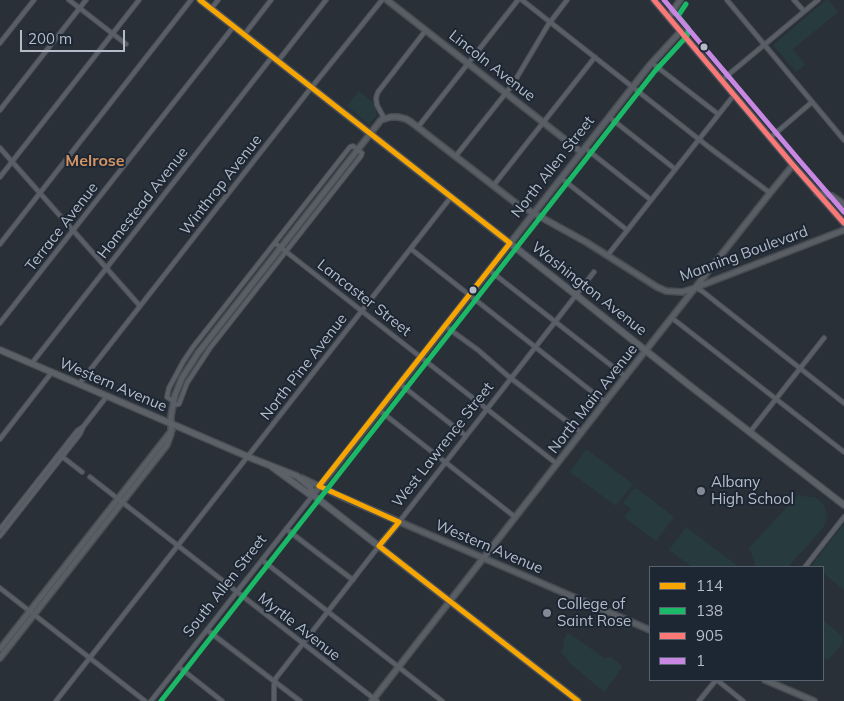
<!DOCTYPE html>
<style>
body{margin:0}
#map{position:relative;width:844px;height:701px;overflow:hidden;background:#2a3038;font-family:Mulish,sans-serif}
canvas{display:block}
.legend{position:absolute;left:649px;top:566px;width:175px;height:115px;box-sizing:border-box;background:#1d2633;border:1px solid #59626f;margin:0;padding:6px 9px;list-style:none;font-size:15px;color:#b4bcc9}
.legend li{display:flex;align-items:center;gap:10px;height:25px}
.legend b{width:25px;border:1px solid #59626f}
.scale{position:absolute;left:20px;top:30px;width:105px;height:22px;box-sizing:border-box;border:2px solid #b4bcc9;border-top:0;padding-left:6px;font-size:15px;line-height:18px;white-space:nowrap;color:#b4bcc9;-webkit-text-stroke:4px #1d2633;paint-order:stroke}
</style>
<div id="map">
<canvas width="844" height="701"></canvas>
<ul class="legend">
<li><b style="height:6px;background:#f7a600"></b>114</li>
<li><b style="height:6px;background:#1ab867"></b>138</li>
<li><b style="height:6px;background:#fb7877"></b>905</li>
<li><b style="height:6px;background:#c787e3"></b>1</li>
</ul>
<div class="scale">200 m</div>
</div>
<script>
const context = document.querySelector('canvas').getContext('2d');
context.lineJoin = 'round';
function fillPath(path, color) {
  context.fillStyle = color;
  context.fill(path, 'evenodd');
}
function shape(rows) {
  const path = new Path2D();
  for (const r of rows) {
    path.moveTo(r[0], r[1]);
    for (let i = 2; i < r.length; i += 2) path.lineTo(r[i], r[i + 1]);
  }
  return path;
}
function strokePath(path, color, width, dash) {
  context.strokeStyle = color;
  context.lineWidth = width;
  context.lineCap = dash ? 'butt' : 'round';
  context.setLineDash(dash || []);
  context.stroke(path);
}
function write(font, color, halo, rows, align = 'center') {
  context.font = font + ' Mulish,sans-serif';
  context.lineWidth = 4;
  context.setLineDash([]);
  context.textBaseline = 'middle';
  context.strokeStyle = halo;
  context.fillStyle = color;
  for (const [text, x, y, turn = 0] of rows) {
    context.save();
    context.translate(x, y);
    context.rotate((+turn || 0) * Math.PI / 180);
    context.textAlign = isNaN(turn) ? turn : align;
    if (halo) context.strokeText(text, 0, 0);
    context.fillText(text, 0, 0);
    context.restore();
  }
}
fillPath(shape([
 [826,0,828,0,838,12,793,49,805,65,796,72,773,45],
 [359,91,374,103,377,115,369,124,347,106],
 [586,449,633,484,616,506,570,472],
 [635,487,674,517,656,541,624,517,631,509,623,503],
 [799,494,802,496,815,497,824,505,827,516,823,528,788,567,756,567,752,556,752,552,748,549],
 [844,524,844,590,823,573,823,567,815,567,812,565],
 [686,527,738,566,737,567,692,567,669,550],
 [823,620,841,635,843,639,842,644,829,659,823,659],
 [569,633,604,658,611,657,622,666,621,669,605,691,603,691,584,675,571,664,561,652,563,648,564,640,567,634]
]), '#273a3e');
const street = shape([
 [69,0,126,44],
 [522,0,710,148,770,193],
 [727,0,844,140],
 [794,0,804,11],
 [211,9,218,0],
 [244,35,271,0],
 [0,43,34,0],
 [278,61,326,0],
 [652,63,718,114],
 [722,80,818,0],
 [0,110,86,0],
 [609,117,675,169],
 [384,118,377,105,376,98,378,92,426,30],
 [418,127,518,0],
 [770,138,812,102],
 [0,148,140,306],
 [585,148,651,200],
 [455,157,513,84,548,25,567,0],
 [0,177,139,0],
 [561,178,627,230],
 [493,186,595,57],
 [275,243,557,464],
 [0,244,191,0],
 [411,249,605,402],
 [607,256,734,95],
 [489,270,626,377],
 [696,288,702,291,844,403],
 [672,318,844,452],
 [0,323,234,26],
 [445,326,478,350,508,376,582,433],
 [32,363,272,57],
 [79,384,307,93,382,0],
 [400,384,466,436],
 [173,405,179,404,187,383,210,348,361,156,362,153,357,149,353,146,350,147,193,347,183,362,169,388,167,397,173,401],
 [379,410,515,517],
 [750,432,824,338],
 [0,439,52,372],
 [60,455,82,472],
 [90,477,377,701],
 [399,522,594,272],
 [0,529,77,431,83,427],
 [286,529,353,580],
 [0,536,80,434,83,427,107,396],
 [262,560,442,701],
 [805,567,844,517],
 [0,588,145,701],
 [207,630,300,701],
 [179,667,222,701],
 [717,680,743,701],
 [56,701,451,197],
 [151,701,313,495],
 [274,701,274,685,276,678,379,546],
 [699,701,716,680]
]);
const secondary = shape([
 [387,0,581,152],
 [669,17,680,0],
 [817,193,832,196,844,204],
 [302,478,342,497,650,630],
 [313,495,649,66,681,31],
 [379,546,399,522],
 [0,649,172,430],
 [0,658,167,445,171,434,171,416,175,395,182,378,198,353,381,120,391,117,398,117,406,119,411,122,517,204,586,242,657,287,666,291,682,292,692,289,844,230],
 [765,680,814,701],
 [372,701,605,402,770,193,793,165]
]);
const primary = shape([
 [200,0,576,295,689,385,844,505],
 [654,0,793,165,844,223],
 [0,350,251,458,297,476,310,487,313,495],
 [272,467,309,494,313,495,578,701]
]);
strokePath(street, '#484c53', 6);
strokePath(secondary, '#484c53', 8);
strokePath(primary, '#484c55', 8);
strokePath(street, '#5a5e66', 4);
strokePath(secondary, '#595d64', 5);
strokePath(primary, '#5c6168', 5.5);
strokePath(shape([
 [200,0,510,243,319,486,399,522,379,546,578,701]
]), '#f7a600', 5);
strokePath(shape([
 [161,701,655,71,687,36,688,31,688,28,678,16,686,4]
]), '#1ab867', 5);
strokePath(shape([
 [654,0,793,165,844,223]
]), '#fb7877', 5);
strokePath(shape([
 [664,0,799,160,844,212]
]), '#c787e3', 5);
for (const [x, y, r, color] of [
 [704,47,4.5,"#b4bcc9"],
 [473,290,4.5,"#b4bcc9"],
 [701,491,5,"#848b96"],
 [547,613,5,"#848b96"]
]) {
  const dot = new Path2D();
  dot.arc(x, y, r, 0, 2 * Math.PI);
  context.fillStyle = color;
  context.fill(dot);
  strokePath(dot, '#1d2633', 2);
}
write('15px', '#b4bcc9', '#1d2633', [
 ["Lincoln Avenue",492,66,38],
 ["North Allen Street",553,167,-52],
 ["Winthrop Avenue",221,185,-52],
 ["Homestead Avenue",143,203,-52],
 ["Terrace Avenue",62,227,-52],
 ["Manning Boulevard",744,254,-20],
 ["Washington Avenue",589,289,38],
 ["Lancaster Street",364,298,38],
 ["North Pine Avenue",304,367,-52],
 ["Western Avenue",113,385,23],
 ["North Main Avenue",593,399,-52],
 ["West Lawrence Street",443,445,-52],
 ["Western Avenue",489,547,23],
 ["South Allen Street",225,586,-52],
 ["Myrtle Avenue",299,627,38]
]);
write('15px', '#b4bcc9', '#1d2633', [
 ["Albany",711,482],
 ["High School",711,499],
 ["College of",557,604],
 ["Saint Rose",557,621]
], 'left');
write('bold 16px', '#d59563', '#1d2633', [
 ["Melrose",95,161]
]);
</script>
